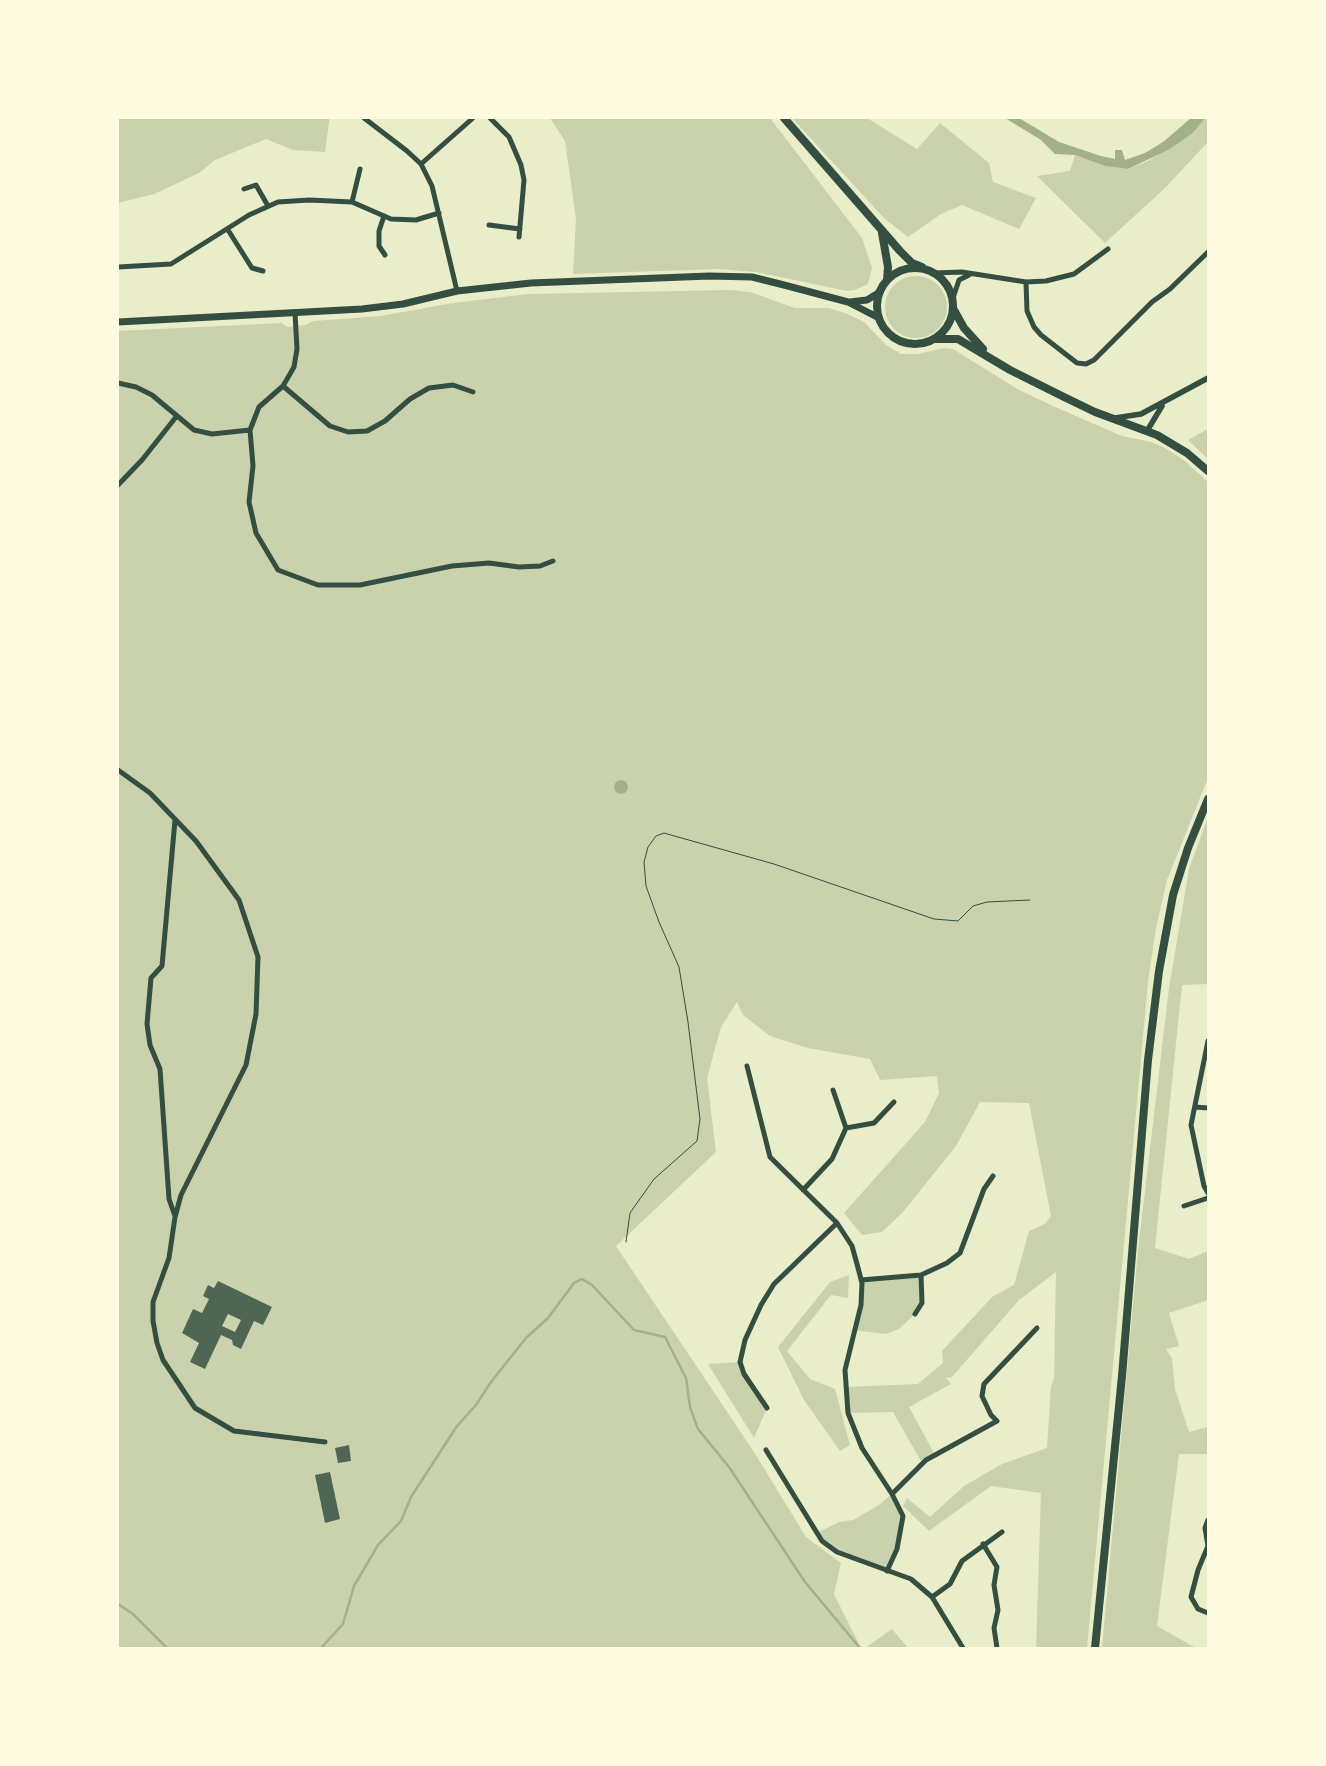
<!DOCTYPE html>
<style>
body{margin:0}
#map{position:relative;width:1326px;height:1766px;overflow:hidden;background:#e9edc9;font-family:Barlow,sans-serif}
canvas{display:block}
.frame{position:absolute;inset:0;border:119px solid #fefae0;pointer-events:none}
</style>
<div id="map">
<canvas width="1326" height="1766"></canvas>
<div class="frame"></div>
</div>
<script>
const context = document.querySelector('canvas').getContext('2d');
context.lineJoin = 'round';
function fillPath(path, color) {
  context.fillStyle = color;
  context.fill(path, 'evenodd');
}
function shape(rows) {
  const path = new Path2D();
  for (const r of rows) {
    if (r.length === 3) {
      path.moveTo(r[0] + r[2], r[1]);
      path.arc(r[0], r[1], r[2], 0, 2 * Math.PI);
      continue;
    }
    path.moveTo(r[0], r[1]);
    for (let i = 2; i < r.length; i += 2) path.lineTo(r[i], r[i + 1]);
  }
  return path;
}
function strokePath(path, color, width, dash) {
  context.strokeStyle = color;
  context.lineWidth = width;
  context.lineCap = dash ? 'butt' : 'round';
  context.setLineDash(dash || []);
  context.stroke(path);
}
fillPath(shape([
 [118,118,329,118,329,122,325,152,293,150,266,139,215,160,199,173,154,194,118,203],
 [550,118,770,118,862,238,872,268,868,284,855,290,847,291,756,272,718,269,573,274,576,219,565,141],
 [792,118,867,118,917,149,940,123,989,163,993,182,1036,198,1019,229,962,205,941,214,908,237,884,218],
 [1205,118,1208,118,1208,142,1164,189,1105,243,1037,176,1070,171,1075,155,1105,166,1128,169,1148,161,1193,133],
 [916,307,31],
 [731,290,750,292,795,308,828,308,845,313,864,322,886,345,901,354,918,354,943,348,953,349,1019,390,1053,406,1122,436,1151,442,1165,448,1185,461,1208,482,1208,778,1167,880,1156,928,1148,982,1087,1648,1036,1648,1041,1493,991,1486,929,1531,903,1506,907,1498,930,1517,964,1486,1002,1464,1047,1448,1051,1386,1054,1379,1056,1272,1019,1300,952,1377,946,1378,951,1384,909,1407,935,1455,922,1463,893,1412,848,1413,846,1387,918,1384,943,1363,942,1351,992,1297,1014,1285,1029,1231,1045,1224,1051,1216,1029,1103,980,1102,956,1146,903,1212,882,1232,862,1235,844,1213,925,1122,939,1093,937,1076,880,1080,870,1059,808,1048,770,1036,743,1015,737,1002,721,1027,707,1078,716,1152,616,1246,754,1452,806,1537,841,1563,834,1594,861,1648,118,1648,118,331,281,323,288,327,305,325,313,321,380,316,453,303,528,294],
 [1208,429,1208,459,1188,440],
 [1208,817,1208,984,1182,985,1155,1248,1189,1259,1208,1251,1208,1300,1169,1313,1179,1346,1166,1349,1172,1358,1175,1389,1189,1432,1208,1427,1208,1454,1179,1454,1157,1626,1196,1648,1102,1648,1138,1250,1169,988,1189,869],
 [849,1275,848,1298,831,1295,787,1351,810,1379,835,1389,850,1445,840,1451,804,1400,778,1347,830,1282],
 [921,1275,922,1303,915,1314,899,1329,886,1334,854,1330,861,1305,861,1279],
 [740,1362,767,1408,754,1438,708,1364],
 [892,1494,903,1516,902,1529,887,1571,837,1552,817,1533,839,1522,853,1520,879,1505],
 [892,1629,908,1648,865,1648]
]), '#cad2ad');
fillPath(shape([
 [1005,118,1019,118,1059,142,1101,156,1115,159,1115,150,1122,150,1125,160,1145,153,1163,142,1191,118,1205,118,1193,133,1168,150,1128,169,1105,166,1075,155,1055,154,1041,140],
 [621,787,7]
]), '#a3b18a');
strokePath(shape([
 [118,1604,133,1614,167,1648],
 [321,1648,343,1624,354,1586,378,1545,401,1521,411,1497,457,1426,476,1405,491,1382,526,1338,548,1318,574,1283,582,1279,592,1285,634,1330,665,1337,686,1378,690,1407,698,1429,729,1467,805,1582,860,1648]
]), '#a3b18a', 2.5);
fillPath(shape([
 [218,1281,272,1307,263,1325,254,1321,241,1349,233,1345,232,1340,221,1335,205,1369,190,1362,199,1343,182,1333,193,1309,202,1313,209,1299,203,1296,208,1285,214,1288],
 [228,1314,241,1320,235,1332,222,1326],
 [349,1445,351,1461,338,1463,335,1448],
 [330,1472,340,1519,325,1523,315,1475]
]), '#4f6655');
strokePath(shape([
 [626,1242,630,1213,654,1179,697,1141,700,1119,688,1022,679,967,659,922,646,886,644,862,648,847,656,836,664,833,678,837,774,864,934,919,958,921,973,906,987,902,1030,900]
]), '#344e41', 1);
strokePath(shape([
 [364,118,407,151,421,164,432,186,457,291],
 [490,118,509,137,521,165,524,180,519,237],
 [421,164,473,118],
 [244,189,256,185,268,206],
 [352,202,360,169],
 [384,216,379,231,379,246,385,255],
 [489,225,520,229],
 [228,230,252,268,263,271],
 [118,267,171,264,249,215,278,202,309,200,352,202,391,219,416,220,439,213],
 [934,273,962,272,1026,282,1046,281,1074,274,1108,249],
 [1026,282,1027,311,1034,327,1041,335,1077,363,1086,364,1094,360,1152,302,1170,289,1208,252],
 [953,298,959,280,969,275],
 [295,313,297,349,294,367,283,386,259,407,250,430,253,466,249,502,256,533,278,570,318,585,360,585,452,566,489,563,519,567,540,566,553,561],
 [118,383,136,387,152,395,194,430,212,434,250,430],
 [283,386,330,426,348,432,367,431,385,421,410,399,429,388,453,385,473,392],
 [118,485,142,460,176,417],
 [118,770,150,793,196,841,239,900,258,957,256,1014,246,1065,181,1195,175,1217,169,1258,153,1302,153,1321,157,1343,163,1360,195,1408,234,1431,325,1442],
 [1208,1041,1191,1125,1204,1186,1208,1193],
 [747,1066,770,1157,837,1223,852,1246,857,1264,862,1283,861,1305,845,1370,848,1413,862,1448,892,1494,903,1516,897,1549,887,1571],
 [1195,1107,1208,1108],
 [846,1128,874,1123,894,1102],
 [803,1190,832,1159,846,1128,833,1090],
 [1184,1206,1208,1198],
 [175,1216,169,1199,160,1069,150,1045,147,1024,151,978,162,966,175,820],
 [861,1280,921,1275,947,1263,960,1253,984,1189,993,1176],
 [915,1314,922,1303,921,1275],
 [767,1408,744,1374,740,1362,745,1340,761,1305,774,1284,837,1223],
 [766,1450,822,1541,837,1552,911,1579,932,1597,963,1648],
 [892,1494,926,1460,997,1421,991,1415,982,1396,984,1384,1037,1328],
 [1208,1520,1205,1528,1208,1546,1198,1570,1191,1597,1198,1609,1208,1613],
 [983,1544,997,1567,994,1585,998,1610,994,1628,997,1648],
 [932,1597,950,1584,962,1561,1002,1532]
]), '#344e41', 5);
strokePath(shape([
 [1115,418,1141,414,1208,378],
 [1147,431,1162,406]
]), '#344e41', 5.5);
strokePath(shape([
 [850,302,867,300,880,292],
 [118,322,362,309,403,304,457,291,531,283,709,276,752,277,784,285,848,302,879,318]
]), '#344e41', 7);
strokePath(shape([
 [784,118,900,251,912,263,922,267],
 [882,233,888,267,887,280],
 [915,306,38],
 [954,310,964,328,983,349],
 [936,339,958,339,1010,370,1064,397,1095,412,1157,435,1187,453,1208,471],
 [1095,1648,1122,1376,1148,1060,1159,971,1173,895,1188,848,1208,799]
]), '#344e41', 8);
</script>
